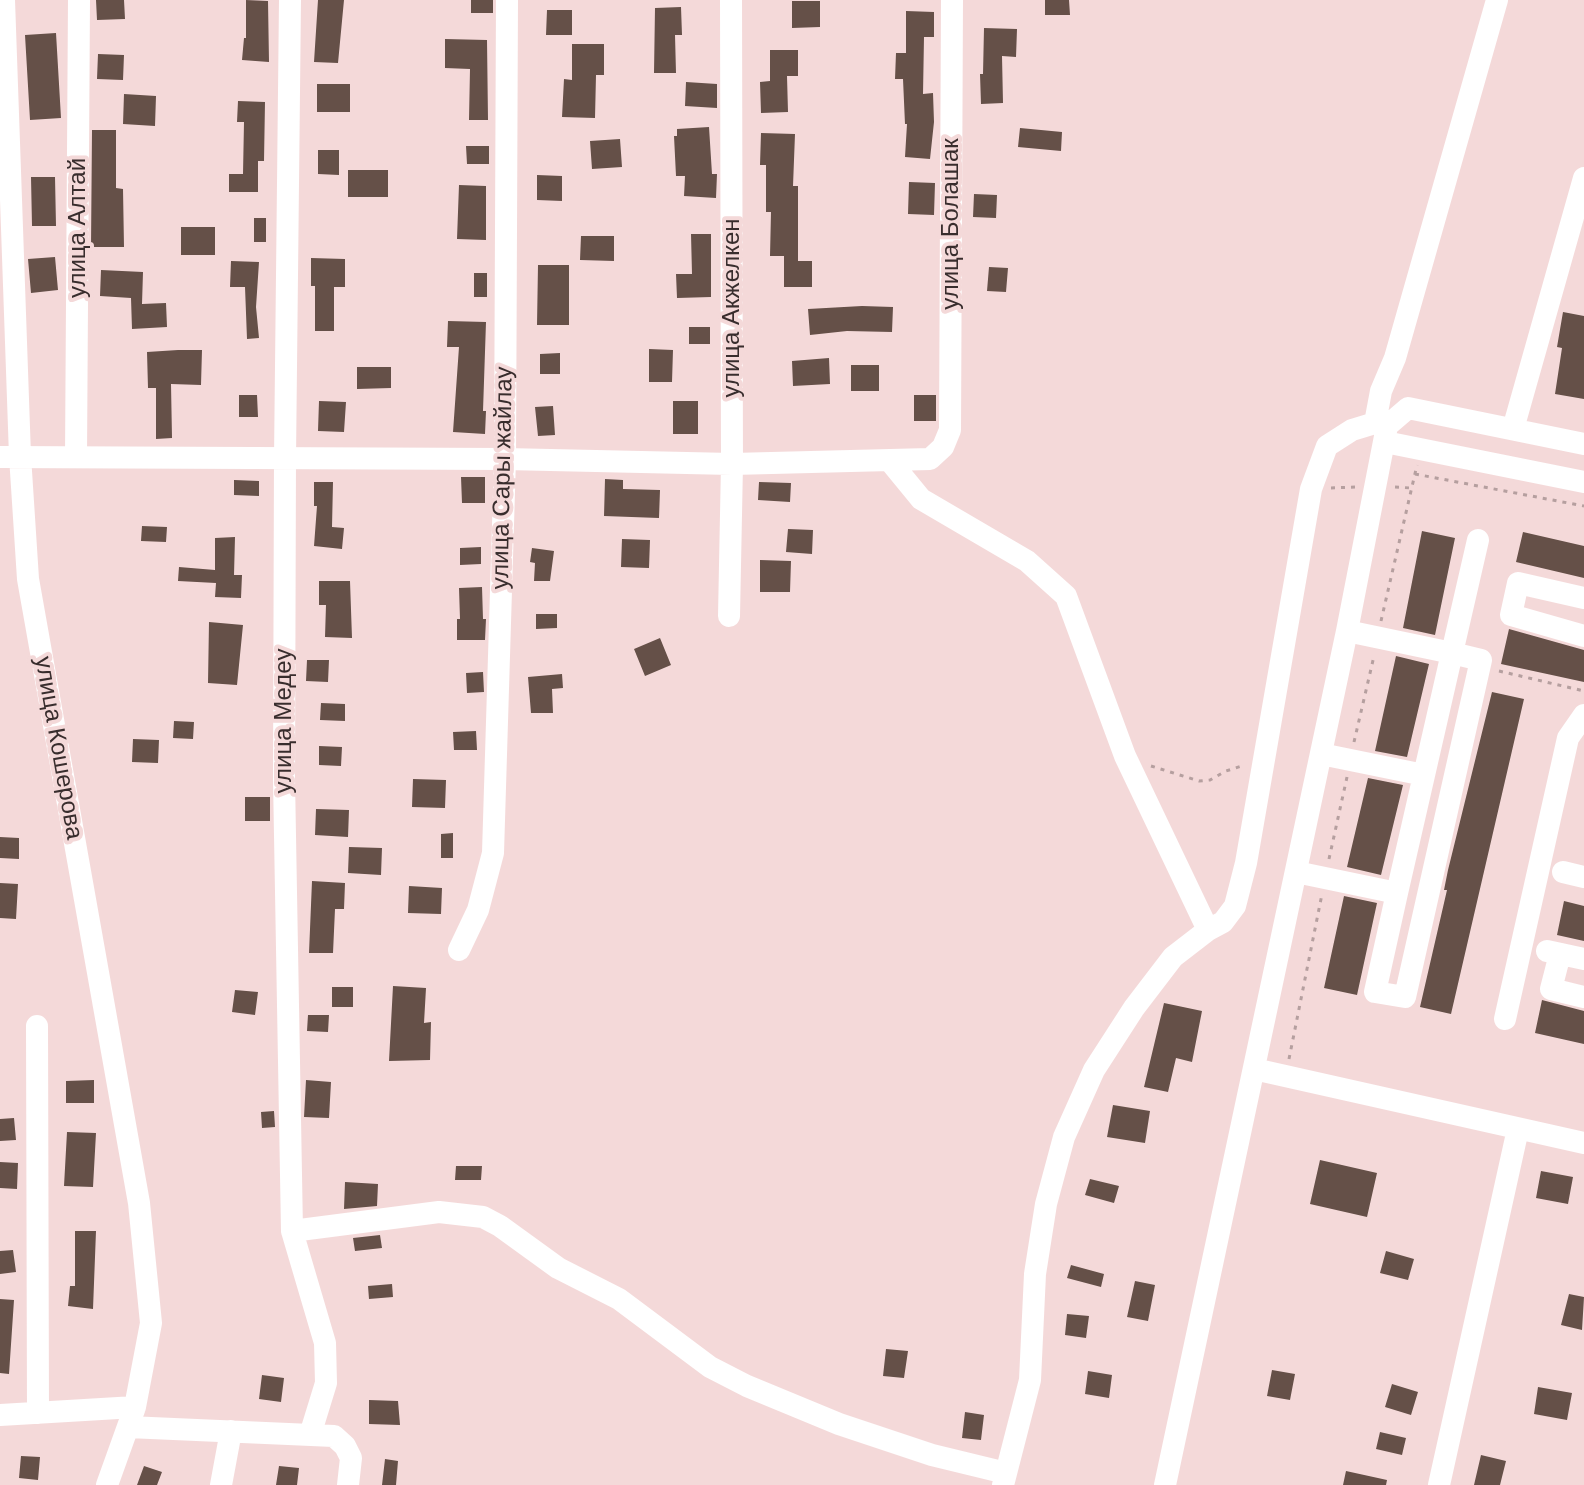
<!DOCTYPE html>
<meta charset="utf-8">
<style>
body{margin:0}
canvas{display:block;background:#f4d9d9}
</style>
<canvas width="1584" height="1485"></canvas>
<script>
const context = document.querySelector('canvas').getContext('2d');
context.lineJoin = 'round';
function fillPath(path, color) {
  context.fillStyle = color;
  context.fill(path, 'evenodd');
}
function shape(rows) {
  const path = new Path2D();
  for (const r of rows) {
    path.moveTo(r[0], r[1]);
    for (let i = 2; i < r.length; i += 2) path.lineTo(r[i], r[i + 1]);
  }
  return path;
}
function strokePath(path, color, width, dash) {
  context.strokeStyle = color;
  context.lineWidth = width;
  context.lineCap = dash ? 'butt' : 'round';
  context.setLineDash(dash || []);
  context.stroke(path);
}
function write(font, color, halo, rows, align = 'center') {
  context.font = font + ' Arial,sans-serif';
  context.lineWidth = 8;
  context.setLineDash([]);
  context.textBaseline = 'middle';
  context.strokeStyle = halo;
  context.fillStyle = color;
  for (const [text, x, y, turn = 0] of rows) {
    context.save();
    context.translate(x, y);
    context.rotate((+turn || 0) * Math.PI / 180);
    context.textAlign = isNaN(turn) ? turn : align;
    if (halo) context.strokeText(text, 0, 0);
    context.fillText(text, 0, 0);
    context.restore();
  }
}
fillPath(shape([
 [96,0,124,0,125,19,97,20],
 [246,0,268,1,269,62,242,60,244,38,246,38],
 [318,0,344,0,338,63,314,62],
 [471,0,493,0,493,13,471,13],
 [1045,0,1069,0,1070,15,1045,15],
 [792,1,820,1,820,27,792,28],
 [681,7,682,35,675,35,676,73,654,73,655,8],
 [547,10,572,10,572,35,546,35],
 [906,11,934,12,934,37,924,37,923,94,933,93,934,122,930,159,905,157,907,124,905,124,903,79,895,79,896,53,906,53],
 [984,28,1017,29,1016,57,1002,56,1003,103,981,104,980,74,983,74],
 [56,33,61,118,30,120,25,35],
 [445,39,487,40,488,120,469,120,470,69,445,68],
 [572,44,604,44,604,75,596,75,595,118,562,117,564,79,572,80],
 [770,50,798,50,798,76,787,76,788,112,761,113,760,82,770,81],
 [98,54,124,55,123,80,97,79],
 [686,82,717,84,717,108,685,106],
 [317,84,350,84,350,112,317,112],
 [124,94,156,96,155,126,123,124],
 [238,101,265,102,264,161,258,161,258,192,229,192,229,174,243,174,244,122,237,122],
 [709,127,712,174,717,174,716,198,684,196,685,176,676,176,674,136,677,136,677,129],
 [1020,128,1062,132,1061,151,1018,147],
 [92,130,116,130,116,188,123,189,124,247,91,247],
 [761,133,795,134,793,186,798,186,798,261,812,261,812,287,784,287,784,256,770,256,771,212,766,212,766,165,760,165],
 [620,139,622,167,592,169,590,141],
 [466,146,489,146,489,164,467,164],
 [318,150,339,150,339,175,318,174],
 [348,170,388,170,388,197,348,197],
 [537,175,562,176,562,201,537,200],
 [31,177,55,177,56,226,32,226],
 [909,182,935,183,934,215,908,214],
 [459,185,486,186,486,240,457,239],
 [974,194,997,195,996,218,973,217],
 [254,218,266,218,266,242,254,242],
 [181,227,215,227,215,255,181,255],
 [691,234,711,234,711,297,677,298,676,274,692,274],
 [581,236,614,236,614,261,580,260],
 [55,257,58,290,31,293,28,259],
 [311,258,345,259,345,287,334,287,334,331,315,331,315,286,311,286],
 [231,261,259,262,256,307,259,338,247,339,245,287,230,287],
 [538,265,569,265,569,325,537,325],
 [989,267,1008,268,1006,292,987,291],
 [101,270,143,272,142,304,166,303,167,327,132,329,131,298,100,296],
 [474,273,487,273,487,297,474,297],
 [862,306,893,307,892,332,847,331,810,335,808,309],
 [1563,312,1584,316,1584,399,1555,394,1562,348,1557,347],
 [448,321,486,322,483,411,486,411,485,434,453,432,459,347,447,347],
 [689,327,710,327,710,344,689,344],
 [649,349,673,350,672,382,649,382],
 [178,350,202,350,201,385,171,384,172,438,156,439,156,388,148,388,147,352],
 [560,353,560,374,540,374,540,354],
 [829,358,830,384,793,386,792,361],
 [851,365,879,365,879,391,851,391],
 [357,367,391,367,391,388,357,389],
 [239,395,257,395,258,417,239,417],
 [914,395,936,395,936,421,914,421],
 [319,401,346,402,344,432,318,431],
 [673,401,698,401,698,434,673,434],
 [553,406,555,435,538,436,535,407],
 [461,477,485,477,485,503,462,503],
 [605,479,623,480,623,489,660,490,659,518,604,516],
 [234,480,259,481,259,496,234,495],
 [314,482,333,482,332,527,344,528,342,549,314,546,317,506,314,506],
 [759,482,791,483,790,502,758,500],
 [142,526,167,527,166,542,141,541],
 [788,529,813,530,812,554,786,552],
 [1422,531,1455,538,1435,635,1403,628],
 [1523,532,1584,546,1584,578,1516,562],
 [235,537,234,575,242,575,241,598,215,597,216,583,178,581,179,567,215,570,215,538],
 [622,539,650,540,649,568,621,567],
 [481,547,481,564,460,565,460,548],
 [532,548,554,551,550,581,534,581,535,563,530,562],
 [760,560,791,561,790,592,760,592],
 [319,581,350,581,352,638,325,637,326,605,319,605],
 [482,587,483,619,486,619,485,640,457,640,457,619,460,619,459,588],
 [536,614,557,614,557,628,536,629],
 [209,622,243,625,237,685,208,683],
 [1509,629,1584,650,1584,682,1501,664],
 [660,638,671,665,645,676,634,649],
 [1396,656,1429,664,1407,757,1375,751],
 [307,660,329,660,328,682,306,681],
 [483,672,484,692,467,693,466,673],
 [562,674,563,688,552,689,553,713,531,713,528,677],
 [1492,692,1524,699,1451,1014,1420,1007,1447,890,1444,890,1448,870],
 [321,703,345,704,345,721,320,720],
 [174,721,194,722,193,739,173,738],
 [476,731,477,750,454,750,453,732],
 [133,739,159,740,158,763,132,762],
 [319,746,342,747,341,766,319,765],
 [1368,778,1403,785,1381,875,1347,867],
 [413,779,446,780,445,808,412,807],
 [245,797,270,797,270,821,245,821],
 [316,809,349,810,348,837,315,835],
 [453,833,453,858,441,858,441,834],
 [0,837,19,838,19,859,0,858],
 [349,847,382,848,381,875,348,873],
 [312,881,345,883,344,909,335,909,333,953,309,953],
 [0,883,18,884,16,919,0,918],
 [409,886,442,888,441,914,408,913],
 [1344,896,1377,903,1357,995,1324,988],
 [1564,901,1584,906,1584,941,1557,935],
 [393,986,426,988,424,1023,431,1022,430,1060,389,1061],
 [332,987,353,987,353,1007,332,1007],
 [235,990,258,992,255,1015,232,1012],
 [1542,1000,1584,1011,1584,1044,1535,1033],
 [1164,1003,1202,1011,1192,1062,1176,1058,1168,1092,1144,1087],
 [308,1015,329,1015,328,1032,307,1031],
 [94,1080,94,1103,66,1103,66,1081],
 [306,1080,331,1082,329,1118,304,1117],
 [1113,1105,1150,1111,1145,1143,1107,1137],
 [274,1111,275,1127,262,1128,261,1112],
 [14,1118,16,1140,0,1141,0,1119],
 [67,1132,96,1133,93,1187,64,1186],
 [1320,1160,1377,1173,1367,1217,1310,1204],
 [0,1162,18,1163,17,1189,0,1188],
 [456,1166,482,1166,481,1180,455,1180],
 [1541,1171,1573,1177,1568,1204,1536,1198],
 [1090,1179,1119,1186,1114,1203,1085,1195],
 [345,1182,378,1184,377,1206,344,1209],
 [75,1231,96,1231,93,1309,68,1306,70,1286,75,1286],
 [380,1235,382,1248,355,1251,353,1238],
 [13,1250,16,1272,0,1274,0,1251],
 [1386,1251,1414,1259,1408,1280,1380,1273],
 [1071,1265,1104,1274,1101,1287,1067,1278],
 [1135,1281,1155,1285,1148,1321,1127,1317],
 [392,1284,393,1297,369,1299,368,1286],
 [1569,1294,1584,1297,1582,1330,1561,1325],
 [0,1299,14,1300,9,1374,0,1373],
 [1067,1314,1089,1316,1086,1338,1065,1335],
 [886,1349,908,1351,904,1378,883,1376],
 [1272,1370,1295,1374,1290,1400,1267,1396],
 [1088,1371,1112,1375,1109,1398,1085,1394],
 [262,1375,284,1378,281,1402,259,1399],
 [1392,1384,1418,1392,1411,1415,1385,1407],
 [1538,1387,1572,1393,1567,1420,1534,1414],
 [369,1400,398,1401,400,1425,369,1424],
 [965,1412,984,1415,981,1440,962,1438],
 [1380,1432,1406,1438,1402,1455,1376,1449],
 [1481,1455,1506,1461,1500,1485,1474,1485],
 [21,1456,40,1457,38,1480,19,1478],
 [385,1459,398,1461,396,1485,382,1485],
 [144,1466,162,1472,157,1485,137,1485],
 [279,1466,299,1468,297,1485,276,1485],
 [1346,1471,1387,1480,1386,1485,1343,1485]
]), '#655048');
strokePath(shape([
 [1415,474,1584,506],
 [1395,487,1411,488],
 [1331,488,1356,487],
 [1381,621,1417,465],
 [1499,671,1584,691],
 [1354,742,1374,656],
 [1151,766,1199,781,1210,780,1226,771,1245,765],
 [1329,859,1347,777],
 [1289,1059,1322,894]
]), '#b59f9f', 3, [4, 6]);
strokePath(shape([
 [4,0,20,456,28,579,139,1203,151,1323,135,1407,107,1485],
 [290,0,285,458,284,779,292,1231,325,1343,326,1383,310,1435],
 [1375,423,1381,391,1395,358,1497,0],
 [1513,429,1584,178],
 [1385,442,1584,482],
 [76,456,79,0],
 [0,457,505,459,732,464,930,459,943,447,950,430,952,0],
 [889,460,921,499,1027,561,1066,596,1125,756,1208,930],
 [1584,598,1518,583,1511,615,1584,636],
 [729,616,732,464,731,0],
 [1347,631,1452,653,1481,660,1405,997,1375,992,1397,893,1452,653,1478,540],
 [1321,754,1424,775],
 [1296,872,1397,893],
 [1563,872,1584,877],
 [459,950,478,910,493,853,505,459,507,0],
 [1547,951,1584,959],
 [1560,954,1551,989,1584,997],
 [1505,1019,1568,738,1584,715],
 [37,1026,38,1413],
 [1254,1069,1584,1143],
 [292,1231,439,1212,483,1217,500,1226,558,1268,619,1299,710,1367,747,1386,839,1424,932,1455,1006,1473],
 [0,1415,135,1407],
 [128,1427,334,1436,345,1446,351,1458,348,1485],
 [221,1485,231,1431],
 [1003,1485,1030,1380,1035,1274,1046,1204,1064,1137,1094,1070,1134,1008,1173,957,1208,930,1223,922,1235,906,1246,863,1311,489,1327,446,1352,430,1375,423,1387,426],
 [1165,1485,1347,631,1387,426,1408,408,1584,444],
 [1439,1485,1518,1129]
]), '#fff', 22);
write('24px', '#382d2d', '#f4d9d9', [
 ["улица Болашак",951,224,-90],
 ["улица Алтай",78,228,-90],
 ["улица Акжелкен",732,308,-90],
 ["улица Сары жайлау",503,478,-89],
 ["улица Медеу",284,721,-90],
 ["улица Кошерова",58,748,80]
]);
</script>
